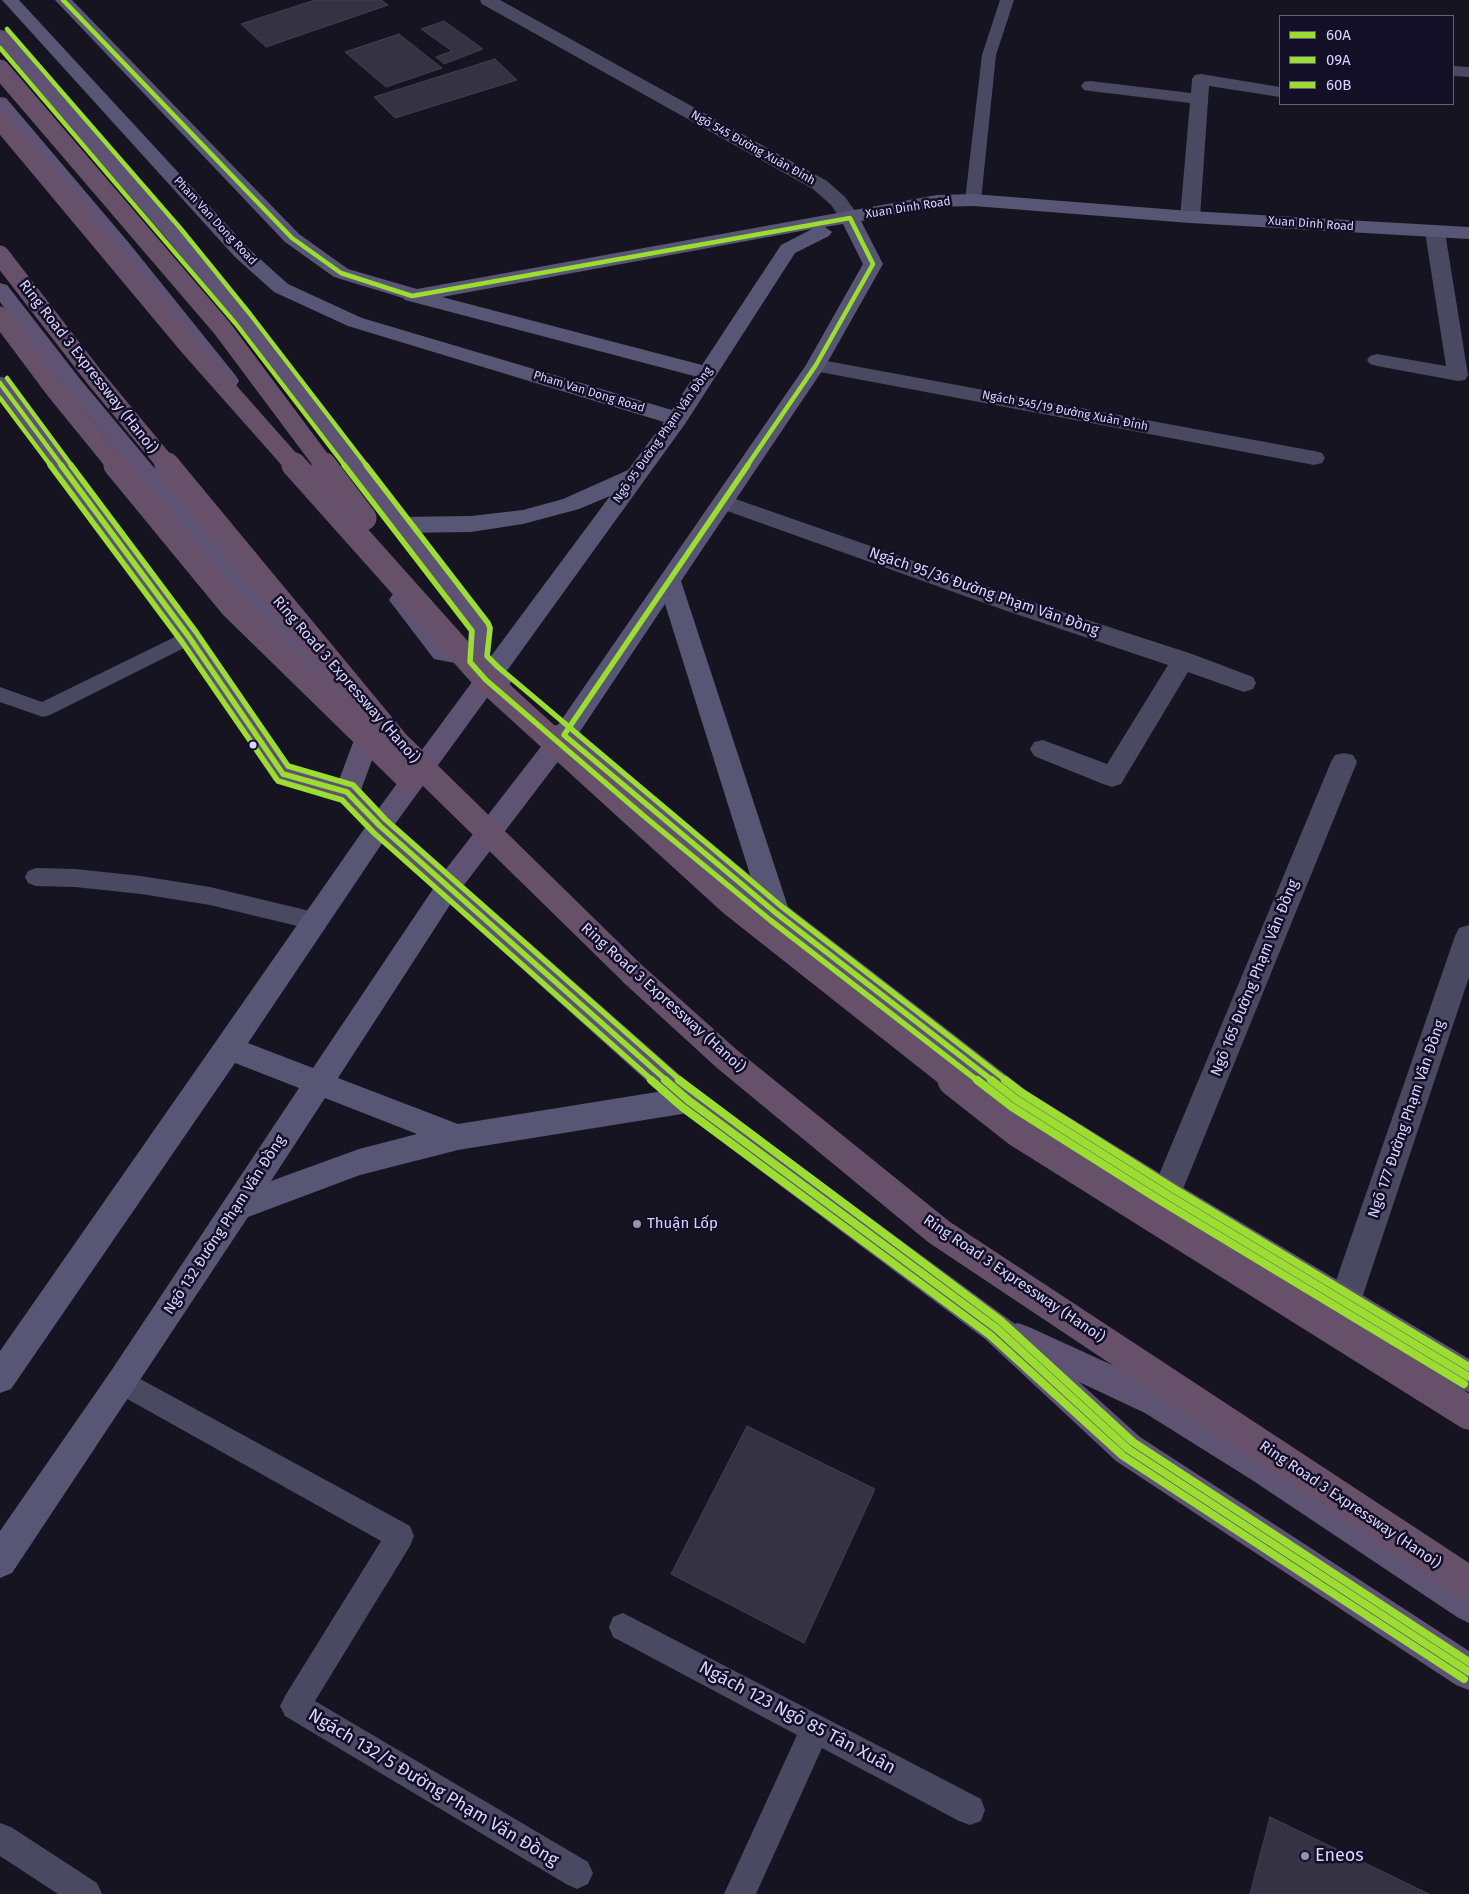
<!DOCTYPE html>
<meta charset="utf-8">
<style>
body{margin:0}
#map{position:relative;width:1469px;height:1894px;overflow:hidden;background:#161421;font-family:"Fira Sans",sans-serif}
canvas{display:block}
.legend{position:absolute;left:1279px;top:15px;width:175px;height:90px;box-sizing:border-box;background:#130f26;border:1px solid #625e7d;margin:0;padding:6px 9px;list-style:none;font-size:15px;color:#d9d4ff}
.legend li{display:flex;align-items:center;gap:10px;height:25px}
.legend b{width:25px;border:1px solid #625e7d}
</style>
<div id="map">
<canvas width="1469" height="1894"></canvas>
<ul class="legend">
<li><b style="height:6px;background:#9cdd31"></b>60A</li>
<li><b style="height:6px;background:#9cdd31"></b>09A</li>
<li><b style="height:6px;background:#9cdd31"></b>60B</li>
</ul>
</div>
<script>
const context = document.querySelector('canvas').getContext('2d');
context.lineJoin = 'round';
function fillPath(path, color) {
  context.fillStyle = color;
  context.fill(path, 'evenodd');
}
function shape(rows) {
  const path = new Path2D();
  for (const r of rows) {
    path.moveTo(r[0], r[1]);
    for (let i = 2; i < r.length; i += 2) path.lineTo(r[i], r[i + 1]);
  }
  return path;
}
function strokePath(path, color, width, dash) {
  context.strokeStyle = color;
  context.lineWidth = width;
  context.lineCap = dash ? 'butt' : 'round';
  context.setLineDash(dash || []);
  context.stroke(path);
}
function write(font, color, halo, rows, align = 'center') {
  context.font = font + ' "Fira Sans",sans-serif';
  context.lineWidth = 5;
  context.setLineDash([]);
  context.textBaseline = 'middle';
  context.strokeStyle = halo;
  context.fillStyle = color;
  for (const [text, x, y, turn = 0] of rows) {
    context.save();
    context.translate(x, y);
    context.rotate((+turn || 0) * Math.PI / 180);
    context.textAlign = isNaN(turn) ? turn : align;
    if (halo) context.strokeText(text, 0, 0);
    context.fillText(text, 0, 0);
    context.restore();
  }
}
const building = shape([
 [315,0,381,0,388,5,266,47,241,24,315,0],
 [444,21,483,49,444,64,436,57,452,51,421,29,444,21],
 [399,34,442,68,386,87,345,52,399,34],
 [495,59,517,80,395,118,374,97,495,59],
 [747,1426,875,1489,804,1643,671,1574,747,1426],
 [1270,1817,1429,1894,1250,1894,1270,1817]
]);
fillPath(building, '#343243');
strokePath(building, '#433f54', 1);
fillPath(shape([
 [1000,0,1014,0,996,55,981,200,973,205,965,200,982,55,1000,0],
 [189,630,196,632,199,637,196,642,50,715,43,717,0,702,0,687,42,702,189,630],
 [36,868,75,869,141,876,210,887,314,912,322,915,325,921,322,927,314,930,210,905,141,894,75,887,36,886,28,883,25,877,28,871,36,868],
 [122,1369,410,1526,414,1536,410,1546,315,1701,588,1862,593,1873,588,1884,577,1889,566,1884,285,1716,280,1706,285,1696,381,1541,113,1391,109,1382,113,1373,122,1369],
 [623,1613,981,1799,985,1810,981,1821,970,1825,959,1821,822,1748,756,1894,724,1894,797,1735,613,1637,609,1627,613,1617,623,1613],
 [0,1823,11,1827,97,1883,102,1894,58,1894,0,1856,0,1823]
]), '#4a4962');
fillPath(shape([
 [480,0,500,0,827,181,845,197,860,218,857,222,843,222,831,205,813,189,482,4,480,0],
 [1453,66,1469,67,1469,77,1453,76,1453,66],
 [1201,74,1280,87,1280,97,1209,86,1200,217,1197,221,1190,223,1183,221,1180,217,1190,103,1090,91,1084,90,1081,86,1084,82,1090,81,1191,93,1192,79,1195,75,1201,74],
 [1435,226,1442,228,1445,232,1468,375,1465,380,1458,381,1377,366,1370,364,1367,360,1370,356,1377,354,1446,366,1425,232,1428,228,1435,226],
 [816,359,1314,451,1322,453,1325,458,1322,463,1314,465,809,370,806,365,809,360,816,359],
 [724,495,1020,598,1192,654,1253,677,1256,683,1253,689,1244,692,1188,672,1121,784,1112,787,1103,784,1034,756,1030,749,1034,742,1043,740,1107,764,1168,665,1004,610,716,507,713,502,716,497,724,495],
 [1344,753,1353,755,1357,762,1181,1194,1177,1204,1166,1208,1155,1204,1151,1194,1331,762,1335,755,1344,753],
 [1469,925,1469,977,1361,1301,1356,1311,1345,1316,1334,1311,1329,1301,1455,936,1459,928,1469,925]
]), '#4a4962');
fillPath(shape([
 [2,0,19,0,249,249,288,284,362,318,672,410,694,376,405,300,403,298,334,277,285,242,55,0,72,0,299,234,348,269,417,289,937,195,973,194,1190,211,1469,227,1469,239,1190,223,973,206,937,207,861,221,883,264,826,365,681,581,790,913,786,921,776,924,766,921,762,913,665,604,573,742,564,744,555,742,551,735,806,365,863,264,843,224,825,227,832,232,829,236,795,253,685,424,501,679,492,682,483,679,480,673,483,667,610,496,579,509,523,524,471,532,399,533,391,530,388,525,391,520,399,517,471,516,523,510,563,499,628,470,664,422,348,326,274,292,235,257,2,0],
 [812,229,781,245,702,365,442,297,812,229],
 [380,816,389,819,393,826,389,833,248,1043,313,1068,439,880,448,876,457,880,461,887,457,894,338,1078,458,1124,688,1087,698,1091,703,1100,698,1109,688,1113,458,1150,360,1175,248,1217,12,1573,0,1578,0,1531,111,1371,299,1088,235,1063,11,1389,0,1393,0,1351,371,819,380,816],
 [325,1098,417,1134,359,1149,271,1181,325,1098]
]), '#575674');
fillPath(shape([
 [0,30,6,31,181,231,250,315,493,628,490,656,512,680,509,686,500,689,495,687,395,824,446,869,550,735,548,733,552,726,561,724,570,726,786,905,1027,1091,1177,1184,1469,1359,1469,1392,1458,1388,1155,1204,1007,1109,766,921,566,751,464,885,698,1091,1015,1324,1018,1323,1029,1327,1169,1391,1276,1456,1469,1584,1469,1623,1457,1617,1252,1480,1145,1413,1079,1382,1140,1437,1469,1651,1469,1690,1456,1685,1116,1461,985,1339,678,1109,371,833,338,799,274,781,181,643,0,398,0,377,7,378,197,631,292,767,339,780,357,732,242,604,66,389,0,302,0,283,7,285,80,379,258,592,379,723,383,730,361,790,379,808,478,674,471,666,434,659,389,600,393,594,401,592,409,594,451,646,467,649,469,629,236,323,167,239,0,46,0,30],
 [0,97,6,98,129,243,236,376,239,381,236,386,229,387,222,386,115,251,0,113,0,97]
]), '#5e5373');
fillPath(shape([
 [633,963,643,966,737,1050,950,1222,1469,1563,1469,1600,1457,1595,928,1242,717,1068,623,982,619,974,623,966,633,963]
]), '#67516a');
strokePath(shape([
 [0,69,222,328,325,466],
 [0,120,187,344,295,466],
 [0,255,95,378,168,466],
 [0,316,56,391,117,466]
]), '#67516a', 19);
strokePath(shape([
 [116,465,232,606,409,779],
 [167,465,397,743,633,974],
 [294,465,485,679,732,904,956,1081],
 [324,465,364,518]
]), '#67516a', 25);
strokePath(shape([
 [954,1080,1019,1131,1469,1413]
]), '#67516a', 33);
strokePath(shape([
 [63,0,292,238,341,273,412,296,850,218,873,264,816,365,747,466],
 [0,383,62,466]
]), '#9cdd31', 4.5);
strokePath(shape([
 [61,465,189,637,283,774,347,792,380,826,667,1081],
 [748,465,564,735,776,913,993,1081]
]), '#9cdd31', 5.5);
strokePath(shape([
 [665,1080,688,1100,996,1328,1128,1449,1469,1672],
 [991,1080,1017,1100,1166,1194,1469,1377]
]), '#9cdd31', 8);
strokePath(shape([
 [0,48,236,324,345,466],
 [0,398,51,466]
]), '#9cdd31', 4.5);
strokePath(shape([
 [50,465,182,642,278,781,342,800,374,833,653,1081],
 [344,465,472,631,470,662,486,680,645,817,770,920,978,1081]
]), '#9cdd31', 5.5);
strokePath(shape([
 [651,1080,682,1107,990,1335,1123,1456,1464,1679],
 [977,1080,1012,1107,1161,1201,1464,1384]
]), '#9cdd31', 8);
strokePath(shape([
 [7,29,181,229,250,314,367,466],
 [7,378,72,466]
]), '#9cdd31', 4.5);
strokePath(shape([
 [71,465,196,632,288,766,353,785,386,820,681,1081],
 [366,465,488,623,490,628,487,656,498,667,781,906,1007,1081]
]), '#9cdd31', 5.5);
strokePath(shape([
 [679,1080,1001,1321,1133,1442,1469,1662],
 [1005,1080,1022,1093,1171,1187,1469,1367]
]), '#9cdd31', 8);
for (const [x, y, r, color] of [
 [253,745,4.5,"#d9d4ff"],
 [637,1224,5,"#9591b1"],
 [1305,1856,5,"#9591b1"]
]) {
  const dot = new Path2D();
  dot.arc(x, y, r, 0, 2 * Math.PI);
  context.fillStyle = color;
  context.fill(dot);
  strokePath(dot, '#130f26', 2);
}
write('12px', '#d9d4ff', '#130f26', [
 ["Ngõ 545 Đường Xuân Đỉnh",753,148,29],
 ["Xuan Dinh Road",908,208,-9],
 ["Pham Van Dong Road",215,221,47],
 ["Xuan Dinh Road",1311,224,4],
 ["Pham Van Dong Road",589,392,17],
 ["Ngách 545/19 Đường Xuân Đỉnh",1065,411,11],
 ["Ngõ 95 Đường Phạm Văn Đồng",663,435,-55]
]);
write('15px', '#d9d4ff', '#130f26', [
 ["Ring Road 3 Expressway (Hanoi)",88,367,52],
 ["Ngách 95/36 Đường Phạm Văn Đồng",984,592,19],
 ["Ring Road 3 Expressway (Hanoi)",346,680,49],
 ["Ngõ 165 Đường Phạm Văn Đồng",1255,978,-68],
 ["Ring Road 3 Expressway (Hanoi)",663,998,42],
 ["Ngõ 177 Đường Phạm Văn Đồng",1407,1119,-71],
 ["Ngõ 132 Đường Phạm Văn Đồng",225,1225,-57],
 ["Ring Road 3 Expressway (Hanoi)",1014,1279,34],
 ["Ring Road 3 Expressway (Hanoi)",1350,1505,34]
]);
write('15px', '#d9d4ff', '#130f26', [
 ["Thuận Lốp",647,1224]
], 'left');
write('18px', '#d9d4ff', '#130f26', [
 ["Ngách 123 Ngõ 85 Tân Xuân",797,1718,28],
 ["Ngách 132/5 Đường Phạm Văn Đồng",433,1788,31]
]);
write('18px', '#d9d4ff', '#130f26', [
 ["Eneos",1315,1856]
], 'left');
</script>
